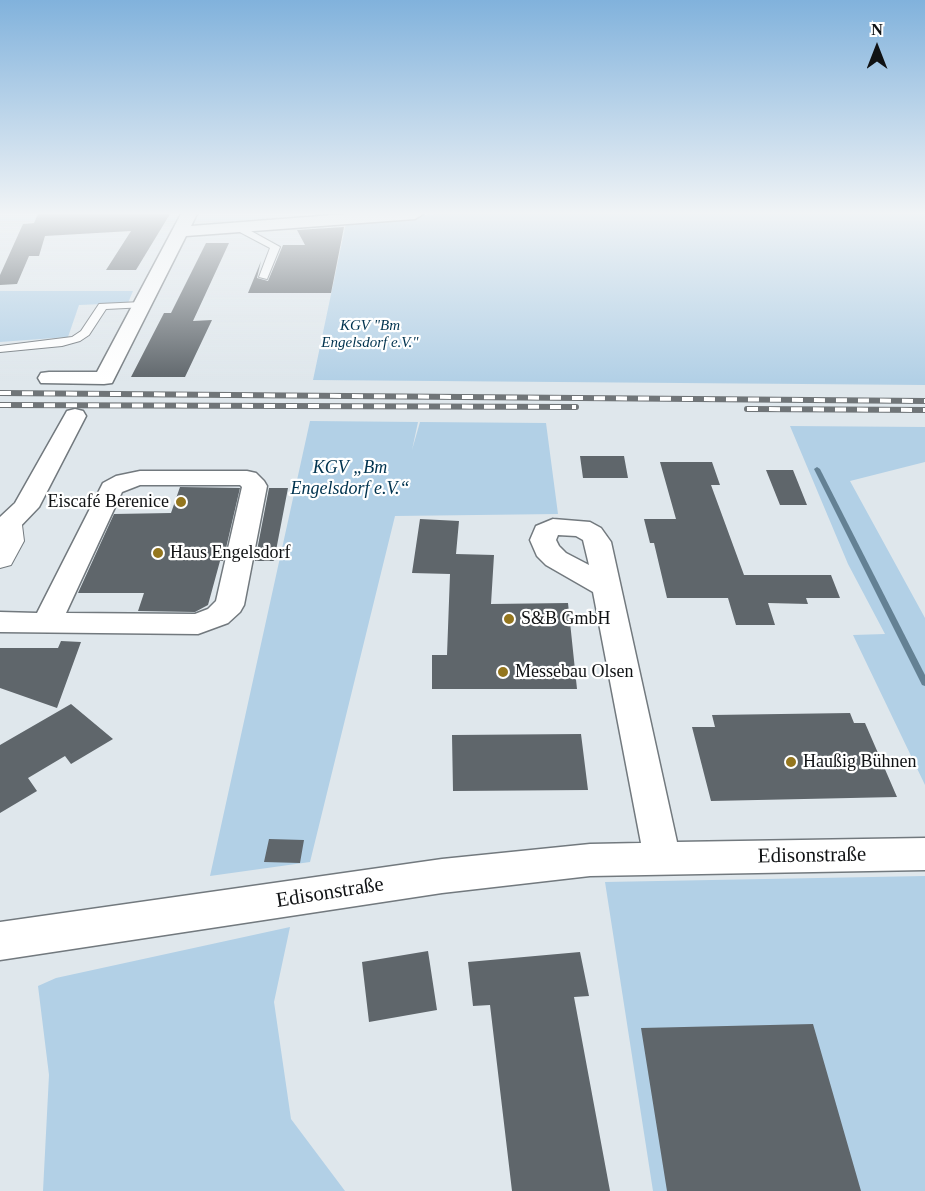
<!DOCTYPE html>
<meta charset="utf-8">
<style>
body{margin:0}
#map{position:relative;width:925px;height:1191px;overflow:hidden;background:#dfe7ec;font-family:Georgia,serif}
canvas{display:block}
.north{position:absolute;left:847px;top:18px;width:60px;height:60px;-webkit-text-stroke:4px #fff;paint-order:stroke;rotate:0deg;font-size:16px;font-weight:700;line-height:24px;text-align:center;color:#101214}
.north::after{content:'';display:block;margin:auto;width:21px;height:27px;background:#101214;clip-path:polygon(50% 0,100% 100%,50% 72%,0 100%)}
</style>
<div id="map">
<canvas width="925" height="1191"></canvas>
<div class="north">N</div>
</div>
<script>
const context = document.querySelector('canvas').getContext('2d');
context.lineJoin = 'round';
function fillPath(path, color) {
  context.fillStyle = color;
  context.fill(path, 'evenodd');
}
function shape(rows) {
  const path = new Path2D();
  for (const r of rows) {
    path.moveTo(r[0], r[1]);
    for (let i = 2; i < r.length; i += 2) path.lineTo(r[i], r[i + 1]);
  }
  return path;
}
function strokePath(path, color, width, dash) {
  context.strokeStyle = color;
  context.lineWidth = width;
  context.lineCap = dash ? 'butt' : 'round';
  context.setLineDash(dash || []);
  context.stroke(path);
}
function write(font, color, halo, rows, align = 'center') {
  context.font = font + ' Georgia,serif';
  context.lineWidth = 4.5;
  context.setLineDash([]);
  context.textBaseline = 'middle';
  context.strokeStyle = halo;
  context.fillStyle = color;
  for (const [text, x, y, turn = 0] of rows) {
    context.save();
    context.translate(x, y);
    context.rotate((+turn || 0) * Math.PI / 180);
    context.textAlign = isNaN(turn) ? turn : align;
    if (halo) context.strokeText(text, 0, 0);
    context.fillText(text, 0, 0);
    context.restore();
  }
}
fillPath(shape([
 [436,214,925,214,925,385,313,380,346,223],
 [0,291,133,291,128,303,79,305,68,337,0,342],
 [310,421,418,422,412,450,420,422,546,423,558,514,395,516,310,862,210,876],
 [790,426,925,427,925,462,850,481,925,618,925,785,853,635,885,634,848,564],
 [925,876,925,1191,653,1191,605,882],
 [290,927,274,1002,291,1119,345,1191,43,1191,49,1075,38,986,56,978]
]), '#b2d0e6');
fillPath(shape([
 [817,467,820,469,925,675,925,686,922,685,814,469,817,467]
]), '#648194');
fillPath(shape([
 [38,214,170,214,136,270,106,270,131,231,45,236,39,256,29,256,17,284,0,285,0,275,23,224,34,223],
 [344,227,331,293,248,293,261,261,257,278,268,281,283,245,305,245,297,230],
 [206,243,229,243,193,321,212,320,185,377,131,377,164,313,171,313],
 [580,456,624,456,628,478,583,478],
 [660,462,712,462,720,485,711,485,744,575,831,575,840,598,806,598,808,604,768,603,775,625,736,625,728,598,667,598,654,543,650,543,644,519,676,519],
 [766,470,793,470,807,505,780,505],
 [180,487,240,488,223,561,220,561,208,605,195,612,138,611,144,593,78,593,114,514,171,513],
 [269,488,288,488,274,561,255,561],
 [420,519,459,521,456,554,494,555,491,604,568,603,577,689,432,689,432,655,447,655,450,574,412,573],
 [61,641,81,642,57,708,0,688,0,648,58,648],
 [71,704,113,739,71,764,65,756,28,778,37,791,0,813,0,745],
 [850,713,854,723,865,723,897,797,711,801,692,727,715,727,712,715],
 [581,734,588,790,453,791,452,735],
 [269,839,304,840,300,863,264,862],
 [428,951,437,1010,369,1022,362,962],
 [580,952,589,996,574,997,610,1191,512,1191,490,1005,473,1006,468,962],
 [813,1024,861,1191,667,1191,641,1028]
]), '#5f666b');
const service = shape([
 [236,226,242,226,280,247,267,279,259,277,270,248,236,230,236,226],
 [142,302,146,303,146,307,106,309,89,335,80,341,62,346,0,352,0,346,72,337,81,331,99,304,142,302]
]);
const minor = shape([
 [181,214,197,214,191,226,346,214,423,214,415,219,186,236,112,383,104,384,41,383,38,378,41,373,49,372,97,372,181,214],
 [75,409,83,411,86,416,39,507,16,531,7,533,0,531,0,517,15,503,67,411,75,409],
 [140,471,247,471,256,473,264,481,267,486,244,605,240,612,228,623,198,634,0,632,0,612,37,613,103,483,116,476,140,471],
 [140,485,240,485,242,487,216,601,208,609,195,614,66,613,122,492,140,485],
 [553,519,590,522,601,528,611,542,677,842,925,838,925,870,590,876,442,893,0,960,0,922,442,859,590,844,641,843,593,592,546,565,537,556,530,540,536,526,553,519],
 [558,535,576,536,583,540,589,565,566,553,559,546,556,540,558,535]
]);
const tertiary = shape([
 [7,516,18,518,22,525,24,541,11,565,0,568,0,517,7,516]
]);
strokePath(service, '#72797e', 2);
strokePath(minor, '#72797e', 3);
strokePath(tertiary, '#72797e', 2);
fillPath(service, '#fff');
fillPath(minor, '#fff');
fillPath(tertiary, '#fff');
const rail = shape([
 [0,393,925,401],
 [0,405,576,407],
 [747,409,925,410]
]);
strokePath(rail, '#707578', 6);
strokePath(rail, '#fff', 4, [11]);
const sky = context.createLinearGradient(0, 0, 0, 381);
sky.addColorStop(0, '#81b2dc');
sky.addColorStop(0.56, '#f1f4f6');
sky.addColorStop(1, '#f1f4f600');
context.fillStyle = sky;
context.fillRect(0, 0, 925, 381);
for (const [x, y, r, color] of [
 [181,502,6,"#94761e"],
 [158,553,6,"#94761e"],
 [509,619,6,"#94761e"],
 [503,672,6,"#94761e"],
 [791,762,6,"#94761e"]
]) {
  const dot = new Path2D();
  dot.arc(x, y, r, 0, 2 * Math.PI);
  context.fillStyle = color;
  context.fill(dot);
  strokePath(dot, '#fff', 2);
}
write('italic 15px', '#00334f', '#fff', [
 ["KGV \"Bm",370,326],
 ["Engelsdorf e.V.\"",370,343]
]);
write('italic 18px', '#00334f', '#fff', [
 ["KGV „Bm",350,468],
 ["Engelsdorf e.V.“",350,489]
]);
write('18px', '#101214', '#fff', [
 ["Eiscafé Berenice",169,502,"right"],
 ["Haus Engelsdorf",170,553],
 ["S&B GmbH",521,619],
 ["Messebau Olsen",515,672],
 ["Haußig Bühnen",803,762]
], 'left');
write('21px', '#101214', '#fff', [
 ["Edisonstraße",812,856,-1],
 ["Edisonstraße",330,893,-9]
]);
</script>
